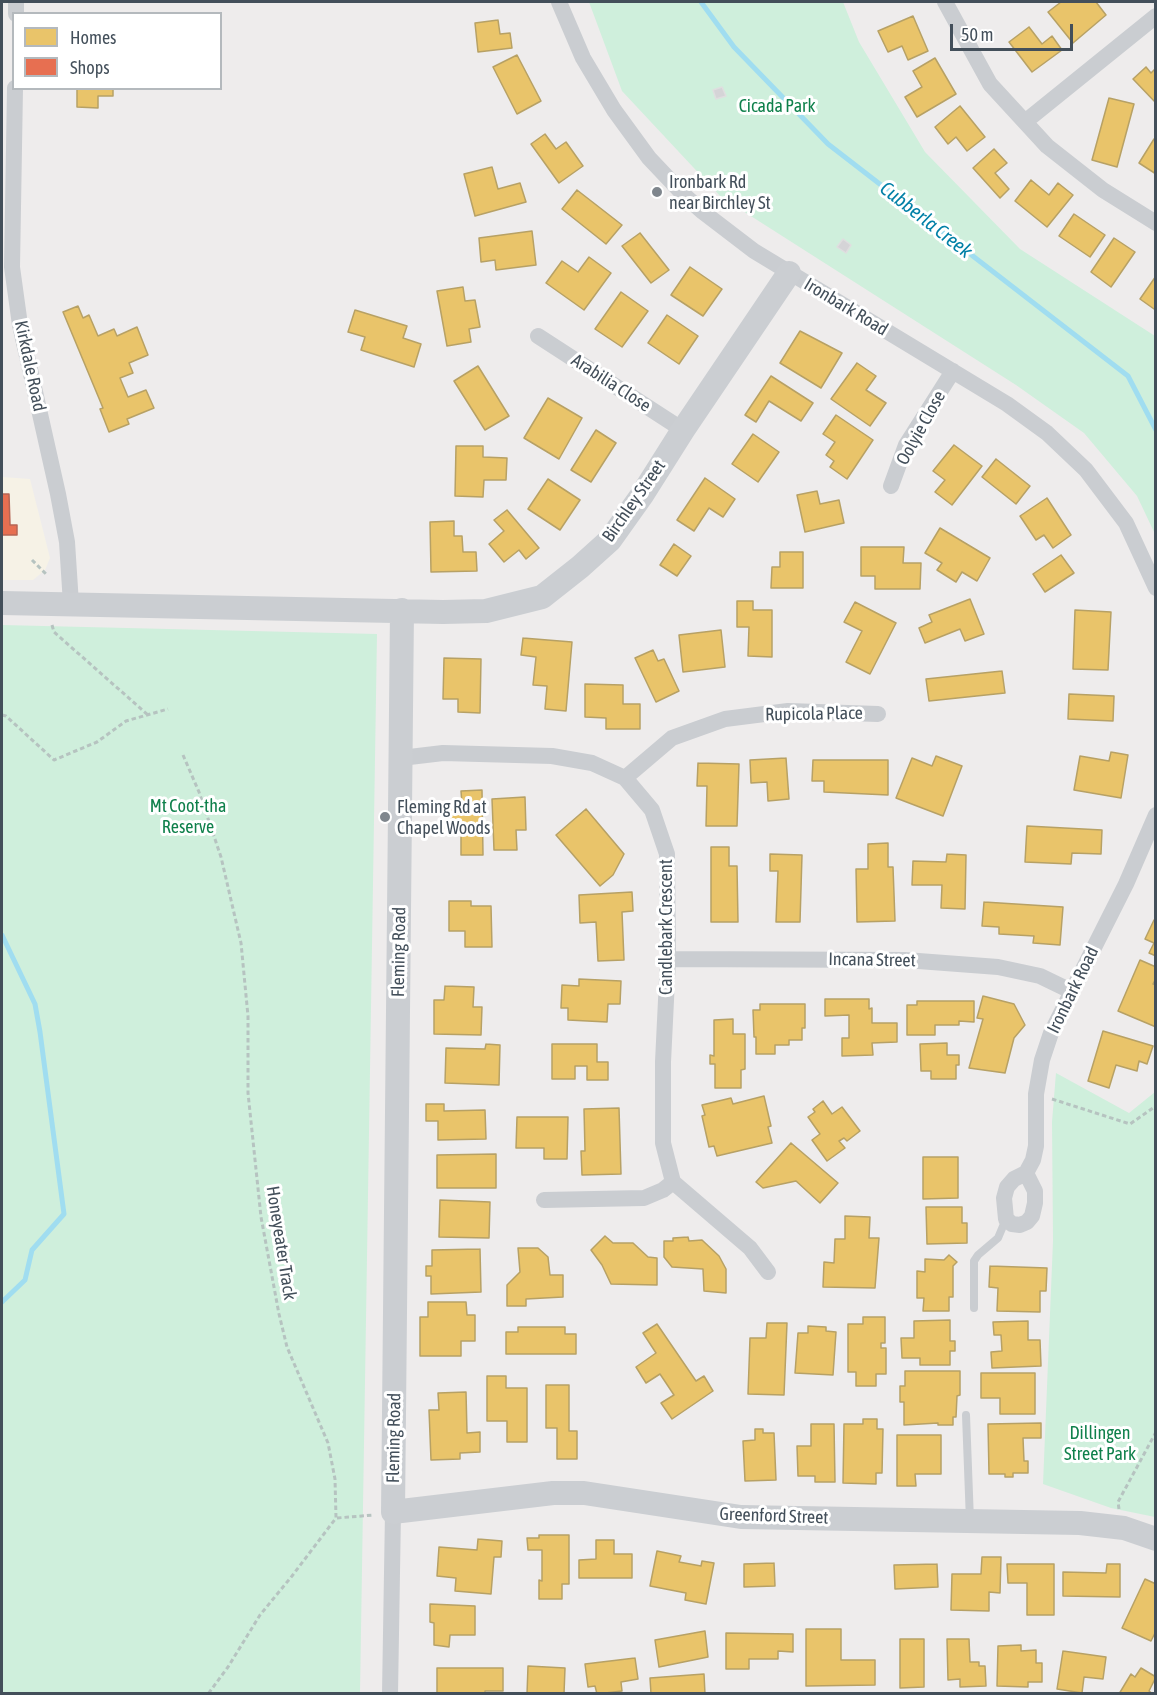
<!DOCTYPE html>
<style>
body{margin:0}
#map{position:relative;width:1157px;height:1695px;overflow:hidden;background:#eeecec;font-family:"Asap Condensed",sans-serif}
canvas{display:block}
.frame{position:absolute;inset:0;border:3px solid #434f5a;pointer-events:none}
.legend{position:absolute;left:12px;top:12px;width:210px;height:78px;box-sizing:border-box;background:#fff;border:2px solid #b4b9bd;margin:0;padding:8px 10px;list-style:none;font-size:18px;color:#434f5a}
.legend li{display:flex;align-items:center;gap:12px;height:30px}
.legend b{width:30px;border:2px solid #b4b9bd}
.scale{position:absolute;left:950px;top:24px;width:123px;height:27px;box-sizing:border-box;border:3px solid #434f5a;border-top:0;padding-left:8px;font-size:18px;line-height:21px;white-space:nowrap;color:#434f5a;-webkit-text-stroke:4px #fff;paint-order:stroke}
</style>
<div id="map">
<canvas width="1157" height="1695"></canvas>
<div class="frame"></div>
<ul class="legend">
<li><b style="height:16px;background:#e9c46a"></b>Homes</li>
<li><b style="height:16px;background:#e76f51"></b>Shops</li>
</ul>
<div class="scale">50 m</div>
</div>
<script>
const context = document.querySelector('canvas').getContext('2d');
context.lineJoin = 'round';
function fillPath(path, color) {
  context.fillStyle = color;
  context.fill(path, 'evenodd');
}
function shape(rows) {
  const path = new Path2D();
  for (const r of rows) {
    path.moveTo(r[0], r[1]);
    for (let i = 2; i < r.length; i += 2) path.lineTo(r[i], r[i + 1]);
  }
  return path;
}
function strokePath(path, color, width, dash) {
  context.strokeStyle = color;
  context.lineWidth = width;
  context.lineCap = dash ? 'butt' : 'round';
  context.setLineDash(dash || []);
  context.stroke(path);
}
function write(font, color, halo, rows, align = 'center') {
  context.font = font + ' "Asap Condensed",sans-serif';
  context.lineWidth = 6;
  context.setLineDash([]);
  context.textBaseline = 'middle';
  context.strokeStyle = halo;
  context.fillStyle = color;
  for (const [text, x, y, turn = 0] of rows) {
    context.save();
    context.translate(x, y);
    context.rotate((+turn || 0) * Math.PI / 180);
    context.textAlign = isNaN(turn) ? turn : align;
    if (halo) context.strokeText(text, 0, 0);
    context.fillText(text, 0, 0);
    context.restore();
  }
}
fillPath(shape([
 [2,477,30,479,50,558,45,570,33,580,2,580]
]), '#f6f2e6');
fillPath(shape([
 [589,2,843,2,859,42,925,152,1020,249,1155,336,1155,534,1137,496,1084,433,1016,385,721,197,622,91],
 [2,625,377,634,360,1693,2,1693],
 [1056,1073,1129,1113,1155,1092,1155,1517,1111,1508,1043,1484,1053,1241,1052,1122]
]), '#cfefdc');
const homes = shape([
 [1061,2,1096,2,1106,15,1073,43,1048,12,1061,2],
 [913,16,928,51,908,60,902,46,888,52,878,31,913,16],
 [498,20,500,34,510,33,512,48,478,52,475,23,498,20],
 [1029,27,1042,44,1052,36,1062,50,1032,72,1009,42,1029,27],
 [517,55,541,101,517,114,493,67,517,55],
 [935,58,956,94,917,117,905,97,922,87,913,71,935,58],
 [1146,67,1151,73,1156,68,1156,103,1133,79,1146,67],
 [77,88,113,88,113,96,98,96,98,108,77,107,77,88],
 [1109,98,1134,104,1117,167,1092,160,1109,98],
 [960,106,985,137,967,151,956,137,948,144,935,127,960,106],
 [545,134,556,149,566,142,583,166,559,183,531,144,545,134],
 [1154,139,1156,139,1156,174,1139,163,1154,139],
 [994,149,1007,163,995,173,1009,189,1000,198,973,168,994,149],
 [492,167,498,189,520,183,526,202,475,216,464,174,492,167],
 [1031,180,1049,195,1058,183,1073,195,1047,227,1015,201,1031,180],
 [577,190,622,225,606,244,562,209,577,190],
 [1074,214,1105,235,1090,257,1059,236,1074,214],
 [532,231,536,265,496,270,495,260,481,262,479,238,532,231],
 [640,233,669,270,651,283,622,246,640,233],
 [1114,238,1135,252,1111,287,1091,272,1114,238],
 [589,257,611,273,584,310,546,283,562,261,578,272,589,257],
 [690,267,722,289,703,316,671,295,690,267],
 [1156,276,1156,306,1154,309,1140,299,1156,276],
 [463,287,465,301,475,300,480,327,469,329,471,342,447,346,437,291,463,287],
 [621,292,648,311,622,347,595,329,621,292],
 [78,306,83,318,89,315,98,336,114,329,117,336,137,327,148,355,129,363,133,373,120,378,128,397,146,390,154,408,127,419,129,424,109,432,100,409,103,408,63,312,78,306],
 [355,310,407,326,403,338,421,344,414,367,361,350,365,337,348,332,355,310],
 [667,315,698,336,679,364,648,343,667,315],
 [800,331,842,353,821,388,780,363,800,331],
 [857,363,876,376,866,390,886,403,870,426,831,399,857,363],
 [478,366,509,416,485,430,454,381,478,366],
 [771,376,813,403,801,421,769,401,756,422,745,415,771,376],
 [548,398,582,418,559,459,524,438,548,398],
 [836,415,873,440,847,479,830,467,834,461,826,455,835,442,823,434,836,415],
 [596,430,616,443,591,482,571,470,596,430],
 [753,434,779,452,758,482,732,464,753,434],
 [954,445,982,466,952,505,935,492,945,480,933,471,954,445],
 [456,446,483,446,483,457,507,458,506,480,484,480,483,497,455,496,456,446],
 [996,459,1030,486,1016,504,982,477,996,459],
 [705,478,735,499,723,517,709,508,694,531,677,520,705,478],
 [548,479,580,500,560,530,528,509,548,479],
 [817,491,820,504,839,500,844,523,805,532,797,495,817,491],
 [1047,498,1071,535,1053,548,1044,535,1036,540,1020,516,1047,498],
 [507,510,539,548,526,559,519,550,504,562,489,544,504,531,494,520,507,510],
 [454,521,454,536,462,536,463,552,476,552,477,571,431,572,430,522,454,521],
 [940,528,990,558,977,581,962,572,956,582,937,570,942,563,925,553,940,528],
 [674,544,691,556,677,576,660,565,674,544],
 [861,547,904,547,903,563,921,563,920,589,875,589,875,576,861,576,861,547],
 [780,552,803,552,803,588,771,588,772,567,780,567,780,552],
 [1061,555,1074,573,1045,592,1033,574,1061,555],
 [970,599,984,634,965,641,960,629,925,643,919,628,932,622,929,615,970,599],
 [737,601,753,601,753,610,772,610,772,657,748,656,749,627,737,627,737,601],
 [855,602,896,623,870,674,846,662,862,631,844,622,855,602],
 [1075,610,1111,612,1108,670,1073,669,1075,610],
 [721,630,725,667,683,672,679,635,721,630],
 [523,638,572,642,566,711,545,709,547,686,533,685,536,657,521,655,523,638],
 [653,650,658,661,664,659,679,691,656,702,635,658,653,650],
 [444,658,481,659,480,713,458,712,458,699,443,699,444,658],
 [1002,671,1005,693,929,701,926,679,1002,671],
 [585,684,623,685,623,704,640,704,640,729,606,729,606,718,585,717,585,684],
 [1069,694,1114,696,1113,721,1068,719,1069,694],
 [1111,752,1128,755,1121,798,1074,790,1080,756,1109,761,1111,752],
 [936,756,962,766,943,816,896,798,912,758,932,766,936,756],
 [786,758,789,799,768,801,767,782,751,783,750,760,786,758],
 [813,760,888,760,888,795,824,792,824,781,812,781,813,760],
 [698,763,739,764,737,826,706,826,707,786,697,786,698,763],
 [482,790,483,855,461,855,461,828,443,828,443,804,462,804,461,791,482,790],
 [525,797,526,830,516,830,517,850,494,850,492,799,525,797],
 [586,809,624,854,613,875,600,886,556,835,586,809],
 [1027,826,1102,830,1101,854,1072,853,1071,864,1025,862,1027,826],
 [888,843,888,867,893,867,895,921,857,922,856,869,868,869,868,844,888,843],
 [711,847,729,847,729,866,737,866,738,922,711,922,711,847],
 [770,854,802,855,800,922,776,922,778,871,770,871,770,854],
 [947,854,966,855,965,909,941,908,942,885,912,885,913,861,946,862,947,854],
 [632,892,633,911,622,912,624,960,598,961,596,922,580,923,579,895,632,892],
 [449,901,471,901,471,906,491,906,492,947,465,947,465,931,449,931,449,901],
 [984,902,1063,907,1060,945,1033,943,1034,936,999,934,999,927,982,926,984,902],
 [1154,920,1156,920,1156,956,1149,953,1154,943,1145,939,1154,920],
 [1140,960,1156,967,1156,978,1153,984,1156,985,1156,1027,1118,1011,1140,960],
 [579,979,621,981,620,1004,608,1004,607,1022,568,1020,568,1008,561,1008,562,985,579,986,579,979],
 [445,986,474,987,473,1007,482,1007,481,1035,434,1034,434,1000,444,1000,445,986],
 [983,996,1014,1004,1025,1025,1014,1038,1005,1073,969,1068,983,1019,977,1018,983,996],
 [825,999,869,999,869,1009,872,1008,872,1023,897,1023,897,1042,872,1043,873,1055,842,1056,842,1038,849,1038,849,1015,825,1016,825,999],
 [917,1001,974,1001,974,1022,959,1021,959,1025,935,1025,935,1035,907,1035,907,1005,917,1005,917,1001],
 [760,1004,805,1004,805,1028,802,1028,802,1040,789,1040,789,1045,775,1045,775,1054,756,1054,756,1037,754,1037,753,1010,760,1010,760,1004],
 [733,1019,733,1034,745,1034,745,1069,741,1070,741,1088,715,1088,715,1064,710,1064,710,1055,714,1056,714,1020,733,1019],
 [1103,1031,1153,1046,1147,1064,1139,1061,1137,1071,1116,1065,1109,1088,1088,1081,1103,1031],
 [947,1043,947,1055,959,1055,959,1065,956,1065,956,1079,931,1079,931,1071,921,1071,920,1044,947,1043],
 [486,1044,500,1045,499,1085,445,1083,446,1048,485,1049,486,1044],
 [552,1044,597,1044,597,1062,608,1062,608,1080,587,1080,587,1066,575,1066,575,1079,552,1079,552,1044],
 [764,1096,771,1126,768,1127,772,1143,717,1156,714,1146,709,1147,702,1116,705,1115,702,1105,731,1098,733,1104,764,1096],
 [823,1101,832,1114,842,1107,860,1131,847,1141,844,1138,839,1141,845,1148,827,1161,812,1140,820,1134,808,1117,815,1112,813,1109,823,1101],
 [426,1104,444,1104,444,1111,485,1110,486,1139,438,1140,438,1121,426,1121,426,1104],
 [619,1108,621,1174,582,1175,581,1151,585,1151,584,1109,619,1108],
 [517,1117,568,1117,567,1159,544,1159,544,1148,516,1148,517,1117],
 [791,1143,838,1183,820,1203,796,1181,763,1188,756,1182,791,1143],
 [496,1154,496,1188,437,1188,437,1155,496,1154],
 [923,1157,958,1157,958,1198,923,1199,923,1157],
 [440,1200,490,1202,489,1238,439,1237,440,1200],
 [926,1207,962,1207,962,1223,967,1223,967,1243,927,1244,926,1207],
 [845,1216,870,1217,869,1238,879,1238,875,1288,823,1287,824,1262,834,1263,835,1239,845,1239,845,1216],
 [605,1236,613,1243,633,1243,648,1257,657,1258,657,1285,611,1284,602,1265,591,1250,605,1236],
 [688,1237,689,1241,702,1240,719,1256,726,1269,726,1293,704,1291,703,1269,672,1267,664,1257,664,1241,673,1241,673,1238,688,1237],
 [518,1248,538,1248,548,1257,550,1275,563,1275,563,1297,526,1299,526,1306,507,1306,507,1285,520,1272,518,1248],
 [480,1249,481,1292,431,1294,431,1276,426,1276,426,1266,432,1266,432,1250,480,1249],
 [949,1255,957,1262,953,1266,953,1297,949,1297,949,1311,923,1311,924,1298,917,1298,917,1271,925,1272,925,1259,944,1260,949,1255],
 [990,1266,1047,1268,1046,1291,1040,1291,1040,1312,997,1311,998,1288,989,1287,990,1266],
 [428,1302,466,1302,467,1315,475,1315,475,1341,461,1341,461,1356,420,1356,420,1317,428,1317,428,1302],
 [863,1317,885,1317,885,1343,881,1343,881,1348,886,1348,886,1374,876,1374,876,1386,856,1386,856,1372,848,1372,848,1324,863,1324,863,1317],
 [950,1320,950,1341,955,1341,955,1351,950,1351,950,1365,920,1365,920,1358,902,1358,901,1338,914,1338,914,1321,950,1320],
 [1028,1321,1028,1340,1040,1340,1041,1366,992,1368,991,1352,1002,1351,1001,1335,994,1335,993,1322,1028,1321],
 [767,1323,787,1323,784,1395,748,1394,750,1338,766,1338,767,1323],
 [657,1324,696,1381,704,1376,713,1391,672,1419,661,1403,674,1395,660,1374,646,1383,636,1367,656,1353,643,1333,657,1324],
 [808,1326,826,1327,826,1331,836,1332,833,1375,795,1373,798,1333,808,1333,808,1326],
 [518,1327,565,1327,565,1334,576,1334,576,1354,506,1354,506,1332,518,1332,518,1327],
 [905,1371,960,1371,960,1395,957,1396,956,1417,953,1417,953,1425,938,1425,938,1423,904,1425,904,1402,900,1402,900,1386,905,1386,905,1371],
 [981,1373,1035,1373,1035,1414,1000,1414,1000,1398,981,1398,981,1373],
 [487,1376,506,1376,506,1388,527,1388,527,1442,507,1442,507,1421,487,1421,487,1376],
 [546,1385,569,1385,569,1431,577,1431,577,1459,557,1459,557,1428,546,1428,546,1385],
 [466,1392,467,1433,480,1432,480,1452,460,1453,460,1459,431,1460,429,1410,439,1410,438,1393,466,1392],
 [863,1419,877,1419,877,1429,883,1429,882,1473,876,1473,876,1484,843,1483,844,1424,863,1424,863,1419],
 [1041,1423,1041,1438,1023,1438,1024,1461,1028,1461,1028,1473,1013,1473,1013,1477,1005,1477,1005,1474,989,1474,988,1424,1041,1423],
 [811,1424,834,1424,835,1482,815,1482,815,1476,798,1476,797,1446,811,1446,811,1424],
 [755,1429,763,1429,763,1433,774,1433,776,1480,745,1481,743,1441,755,1440,755,1429],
 [897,1435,941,1435,941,1474,915,1474,916,1486,897,1486,897,1435],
 [539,1535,569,1535,569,1584,562,1584,562,1599,539,1599,539,1580,542,1581,542,1550,528,1550,527,1538,539,1538,539,1535],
 [478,1539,502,1541,501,1557,494,1557,491,1594,455,1591,456,1578,437,1576,439,1547,477,1550,478,1539],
 [596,1540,614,1540,614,1554,632,1554,632,1578,579,1578,579,1560,596,1559,596,1540],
 [657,1551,681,1556,679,1562,701,1566,702,1561,714,1563,706,1604,685,1600,686,1593,650,1586,657,1551],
 [982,1557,1001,1557,1000,1593,989,1592,989,1611,951,1610,952,1574,981,1574,982,1557],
 [774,1563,775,1586,744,1587,744,1564,774,1563],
 [937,1564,938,1587,895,1589,894,1565,937,1564],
 [1007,1564,1054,1564,1054,1615,1027,1615,1027,1583,1008,1583,1007,1564],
 [1107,1564,1120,1564,1120,1597,1063,1596,1063,1572,1106,1573,1107,1564],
 [1145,1579,1156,1584,1156,1631,1151,1641,1122,1628,1145,1579],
 [430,1604,475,1606,475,1635,450,1635,449,1647,434,1645,434,1623,430,1622,430,1604],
 [806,1629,841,1629,841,1660,875,1660,875,1685,806,1686,806,1629],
 [705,1631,708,1657,659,1667,655,1640,705,1631],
 [726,1633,793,1634,793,1652,778,1651,778,1659,749,1659,749,1669,726,1669,726,1633],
 [900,1639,924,1639,924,1687,900,1688,900,1639],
 [947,1639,969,1639,970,1662,979,1662,979,1666,985,1666,986,1686,960,1687,960,1679,948,1680,947,1639],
 [1021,1645,1021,1651,1036,1650,1036,1663,1042,1663,1042,1682,1028,1682,1028,1687,997,1686,998,1646,1021,1645],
 [1063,1651,1106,1657,1103,1679,1084,1677,1082,1693,1057,1689,1063,1651],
 [635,1658,638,1679,621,1682,622,1691,597,1694,595,1686,588,1687,585,1664,635,1658],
 [528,1666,565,1668,564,1694,527,1694,528,1666],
 [437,1668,503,1668,503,1691,485,1691,485,1694,437,1694,437,1668],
 [1141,1668,1156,1677,1149,1691,1153,1694,1119,1694,1131,1674,1135,1677,1141,1668],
 [704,1674,705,1694,651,1694,650,1678,704,1674]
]);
fillPath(homes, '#e9c46a');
strokePath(homes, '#b7a165', 1.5);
const shops = shape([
 [2,494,9,494,10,525,17,525,17,535,2,535,2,494]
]);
fillPath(shops, '#e76f51');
strokePath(shops, '#b66554', 1.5);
strokePath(shape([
 [701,2,734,47,828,144,1128,376,1156,430],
 [2,935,35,1004,40,1032,64,1214,32,1250,25,1280,2,1302]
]), '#a0ddf0', 5);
const building = shape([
 [722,87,726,96,716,99,713,90,722,87],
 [843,239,851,245,846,253,837,247,843,239]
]);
fillPath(building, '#d5d4d7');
strokePath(building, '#dfdedf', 1.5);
strokePath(shape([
 [32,560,47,575],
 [52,625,54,632,148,715],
 [2,715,6,716,54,760,97,742,126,721,168,709],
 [183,755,199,792,221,857,241,943,248,1016,248,1093,261,1217,279,1314,287,1347,328,1443,335,1479,336,1518,292,1576,260,1615,228,1667,208,1694],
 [1052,1099,1130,1124,1156,1106],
 [1119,1509,1118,1502,1156,1432],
 [337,1518,373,1515]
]), '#b6c3c0', 3, [4.5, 3]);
strokePath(shape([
 [974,1308,974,1261,978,1255,998,1238,1006,1219],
 [966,1415,970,1521]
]), '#cacdd1', 8);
strokePath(shape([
 [16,2,16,14],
 [559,2,583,58,614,110,649,158,684,195,703,212,754,251,1007,404,1047,433,1086,470,1126,523,1156,588],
 [945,2,990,84,1047,146,1103,190,1156,223],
 [15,88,12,267,20,325,58,494,67,542,71,604],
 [1026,121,1156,16],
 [538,336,683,430],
 [891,486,906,445,953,371],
 [401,758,443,753,552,756,592,763,625,778,652,810,667,854,668,959,663,1062,663,1143,673,1182,663,1190,644,1198,544,1200],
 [625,778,672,738,725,719,788,711,878,714],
 [668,959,905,960,998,967,1040,976,1071,991],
 [1026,1173,1035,1191,1035,1203,1032,1216,1027,1222,1020,1225,1012,1224,1006,1219,1004,1198,1007,1187,1014,1179,1026,1173,1033,1160,1036,1146,1036,1094,1042,1060,1051,1033,1126,884,1156,815],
 [673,1182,750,1248,768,1272],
 [390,1694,393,1512]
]), '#cacdd1', 16);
strokePath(shape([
 [2,603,443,612,486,611,542,597,580,567,610,540,642,495,683,430,789,273],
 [402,610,393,1512,553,1493,584,1493,741,1517,1080,1523,1124,1528,1156,1539]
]), '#cbced2', 24);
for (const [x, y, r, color] of [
 [657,192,6,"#7f868d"],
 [385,817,6,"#7f868d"]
]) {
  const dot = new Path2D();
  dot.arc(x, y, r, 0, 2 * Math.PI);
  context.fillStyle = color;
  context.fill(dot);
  strokePath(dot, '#fff', 2);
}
write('18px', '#0f804b', '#fff', [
 ["Cicada Park",777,106],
 ["Mt Coot-tha",188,806],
 ["Reserve",188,827],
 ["Dillingen",1100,1433],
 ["Street Park",1100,1454]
]);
write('18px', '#434f5a', '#fff', [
 ["Ironbark Rd",669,182],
 ["near Birchley St",669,203],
 ["Fleming Rd at",397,807],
 ["Chapel Woods",397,828]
], 'left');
write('18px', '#434f5a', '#fff', [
 ["Ironbark Road",846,307,31],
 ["Kirkdale Road",30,366,78],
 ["Arabilia Close",611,383,33],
 ["Oolyie Close",921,428,-61],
 ["Birchley Street",634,501,-55],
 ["Rupicola Place",814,714,-1],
 ["Candlebark Crescent",666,927,-90],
 ["Fleming Road",399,952,-89],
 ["Incana Street",872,960,1],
 ["Ironbark Road",1073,990,-64],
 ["Honeyeater Track",281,1243,81],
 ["Fleming Road",394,1438,-89],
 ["Greenford Street",774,1516,2]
]);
write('italic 20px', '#0280a7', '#fff', [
 ["Cubberla Creek",926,220,38]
]);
</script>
